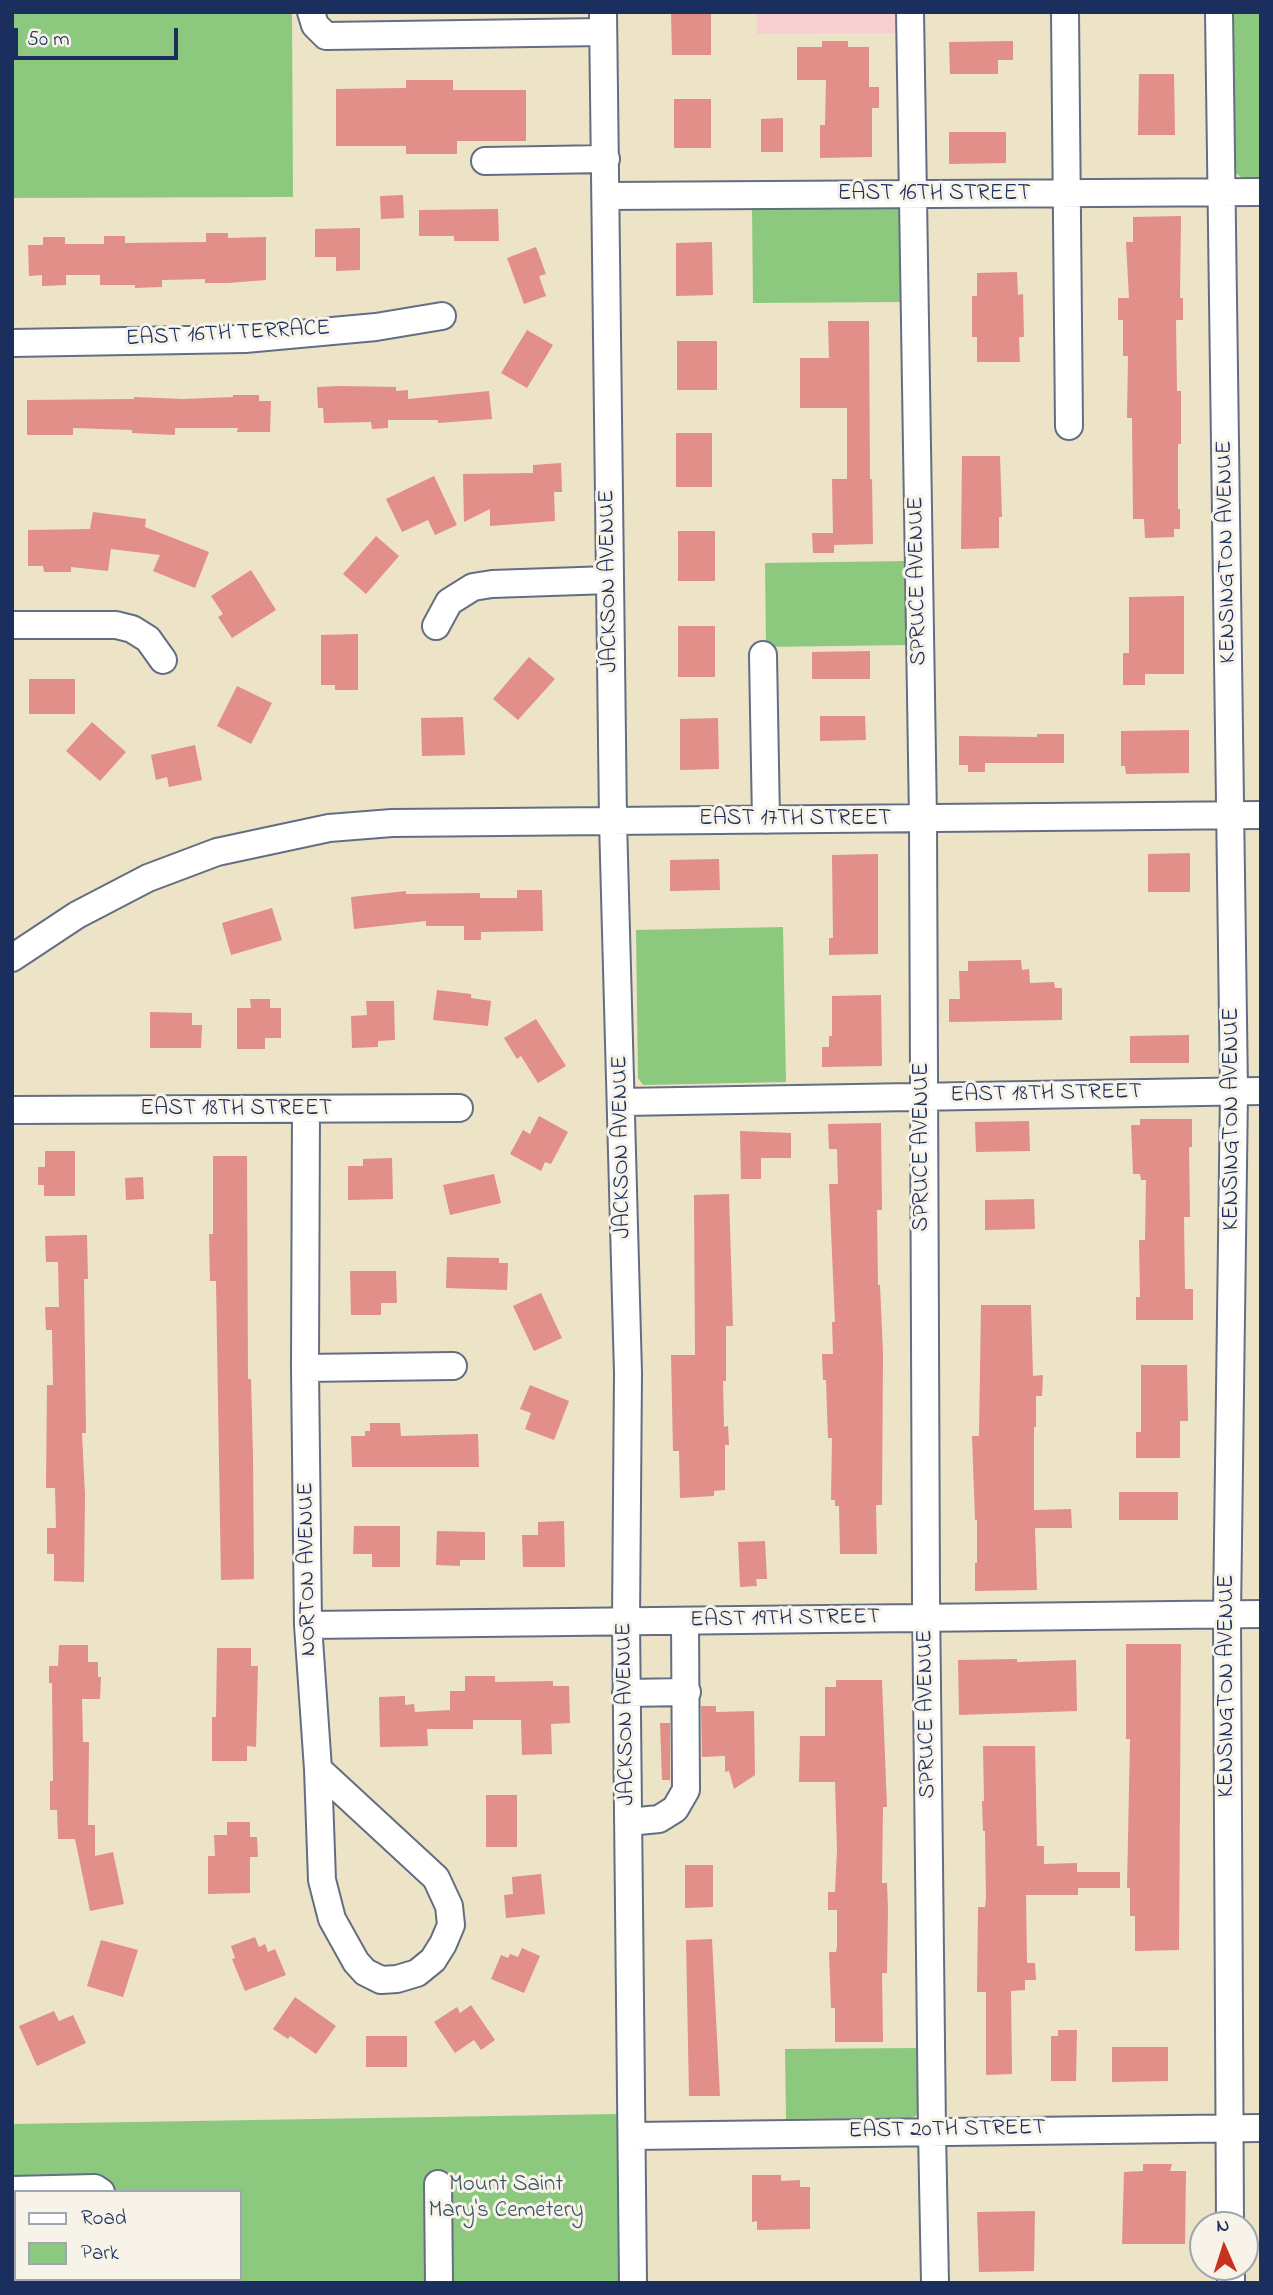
<!DOCTYPE html>
<style>
body{margin:0}
#map{position:relative;width:1273px;height:2295px;overflow:hidden;background:#ede3c6;font-family:"Indie Flower",sans-serif}
canvas{display:block}
.frame{position:absolute;inset:0;border:14px solid #1b2f5e;pointer-events:none}
.legend{position:absolute;left:14px;top:2190px;width:228px;height:91px;box-sizing:border-box;background:#f7f3e8;border:2px solid #9fa5b1;margin:0;padding:9px 12px;list-style:none;font-size:21px;color:#1b2f5e}
.legend li{display:flex;align-items:center;gap:14px;height:35px}
.legend b{width:35px;border:2px solid #9fa5b1}
.north{position:absolute;left:1189px;top:2211px;width:70px;height:70px;box-sizing:border-box;background:#f7f3e8;border:2px solid #9fa5b1;border-radius:50%;rotate:357deg;font-size:19px;font-weight:700;line-height:28px;text-align:center;color:#1b2f5e}
.north::after{content:'';display:block;margin:auto;width:24px;height:32px;background:#c8321e;clip-path:polygon(50% 0,100% 100%,50% 72%,0 100%)}
.scale{position:absolute;left:14px;top:28px;width:164px;height:32px;box-sizing:border-box;border:4px solid #1b2f5e;border-top:0;padding-left:9px;font-size:21px;line-height:24px;white-space:nowrap;color:#1b2f5e;-webkit-text-stroke:5px #f7f3e8;paint-order:stroke}
</style>
<div id="map">
<canvas width="1273" height="2295"></canvas>
<div class="frame"></div>
<ul class="legend">
<li><b style="height:9px;background:#fff"></b>Road</li>
<li><b style="height:19px;background:#8cc97f"></b>Park</li>
</ul>
<div class="north">N</div>
<div class="scale">50 m</div>
</div>
<script>
const context = document.querySelector('canvas').getContext('2d');
context.lineJoin = 'round';
function fillPath(path, color) {
  context.fillStyle = color;
  context.fill(path, 'evenodd');
}
function shape(rows) {
  const path = new Path2D();
  for (const r of rows) {
    path.moveTo(r[0], r[1]);
    for (let i = 2; i < r.length; i += 2) path.lineTo(r[i], r[i + 1]);
  }
  return path;
}
function strokePath(path, color, width, dash) {
  context.strokeStyle = color;
  context.lineWidth = width;
  context.lineCap = dash ? 'butt' : 'round';
  context.setLineDash(dash || []);
  context.stroke(path);
}
function write(font, color, halo, rows, align = 'center') {
  context.font = font + ' "Indie Flower",sans-serif';
  context.lineWidth = 6;
  context.setLineDash([]);
  context.textBaseline = 'middle';
  context.strokeStyle = halo;
  context.fillStyle = color;
  for (const [text, x, y, turn = 0] of rows) {
    context.save();
    context.translate(x, y);
    context.rotate((+turn || 0) * Math.PI / 180);
    context.textAlign = isNaN(turn) ? turn : align;
    if (halo) context.strokeText(text, 0, 0);
    context.fillText(text, 0, 0);
    context.restore();
  }
}
fillPath(shape([
 [757,12,897,12,897,33,757,34]
]), '#f7cfd0');
fillPath(shape([
 [12,12,292,12,293,197,12,198],
 [1232,12,1261,12,1261,180,1245,180,1234,172],
 [898,206,903,210,903,302,753,303,752,207],
 [907,561,908,645,766,647,765,563],
 [783,927,786,1082,643,1085,638,1078,636,930],
 [918,2048,918,2110,916,2116,910,2118,786,2119,785,2049],
 [617,2114,619,2283,12,2283,12,2124],
 [16,2192,240,2192,240,2279,16,2279]
]), '#8cc97f');
fillPath(shape([
 [671,12,711,12,711,55,672,55],
 [822,41,848,41,848,47,869,47,869,87,879,87,879,108,872,108,872,157,820,158,820,125,825,125,826,80,797,80,797,47,822,47],
 [1013,41,1013,60,998,60,998,74,950,74,949,42],
 [1139,74,1174,74,1175,135,1138,135],
 [406,80,453,80,453,90,526,90,526,141,457,141,457,154,406,154,406,146,336,146,336,89,406,88],
 [674,99,711,99,711,148,674,148],
 [783,118,783,152,761,152,761,119],
 [949,132,1006,132,1006,163,949,164],
 [403,195,404,218,381,219,380,196],
 [498,209,499,241,454,241,454,236,419,236,419,210],
 [1181,216,1180,298,1183,298,1183,320,1176,320,1177,391,1181,391,1181,444,1178,444,1178,509,1180,509,1180,529,1174,529,1174,537,1145,538,1144,519,1133,519,1132,418,1127,418,1128,356,1123,356,1123,320,1118,320,1118,298,1129,298,1126,242,1133,242,1133,217],
 [360,228,360,270,336,271,336,257,315,257,315,229],
 [206,233,228,233,228,238,266,237,266,280,228,283,205,283,205,279,162,280,162,287,135,288,135,285,100,285,100,275,66,275,66,285,42,286,42,275,29,276,28,245,43,245,43,237,65,237,65,244,104,244,104,236,125,236,125,243,206,242],
 [712,242,713,295,676,296,676,243],
 [536,247,546,274,539,276,546,296,524,304,507,258],
 [1017,272,1018,295,1023,294,1024,337,1019,337,1020,362,977,362,977,337,972,337,972,296,977,296,977,273],
 [828,321,869,321,870,479,872,479,873,544,834,545,834,553,813,553,812,533,833,533,832,479,847,479,847,408,800,408,800,358,829,358],
 [527,330,553,345,527,388,501,373],
 [677,341,717,341,717,390,677,390],
 [340,386,396,387,396,391,408,390,408,399,489,391,492,419,438,423,438,420,388,420,388,428,372,429,371,422,324,423,323,408,318,408,317,387],
 [233,395,259,395,259,401,271,401,270,432,237,432,238,428,175,428,175,435,132,433,132,430,73,428,73,435,27,435,27,400,134,399,134,397,183,399,233,397],
 [676,433,712,433,712,487,676,487],
 [962,456,1000,456,1002,517,999,517,999,548,961,549],
 [561,463,562,492,554,492,555,521,490,526,490,509,464,522,463,474,533,473,533,465],
 [434,476,457,525,435,535,428,520,402,532,386,499],
 [93,512,146,519,145,527,209,552,195,588,153,571,160,555,111,549,108,571,71,567,71,572,44,572,43,566,28,566,28,530,90,529],
 [678,531,715,531,715,581,678,581],
 [376,536,399,556,366,594,343,574],
 [251,570,276,610,232,638,218,617,223,614,211,596],
 [1184,596,1184,674,1145,674,1145,685,1123,685,1123,653,1129,653,1129,597],
 [678,626,715,626,715,677,678,677],
 [358,634,358,690,335,690,335,685,321,685,321,635],
 [870,651,870,679,812,679,812,652],
 [529,657,555,679,518,720,493,699],
 [29,679,75,679,75,714,29,714],
 [237,686,272,703,251,744,217,726],
 [820,716,865,716,866,740,820,741],
 [463,717,465,755,422,756,421,718],
 [718,718,719,769,680,770,680,719],
 [92,722,126,752,100,781,66,751],
 [1189,730,1189,773,1126,774,1125,766,1121,766,1121,731],
 [1037,734,1064,734,1064,763,985,763,985,772,968,772,968,765,959,765,959,736,1037,737],
 [195,745,202,780,169,787,167,777,156,780,151,755],
 [1190,853,1190,892,1148,892,1148,854],
 [878,854,878,954,829,955,829,938,833,938,832,855],
 [719,859,720,890,670,891,670,860],
 [517,890,542,890,543,931,481,932,481,940,464,940,464,926,426,926,426,921,354,929,351,897,406,891,406,894,480,893,480,898,517,898],
 [272,908,282,940,231,955,222,923],
 [1021,960,1022,970,1029,969,1030,983,1054,982,1055,988,1062,988,1062,1020,949,1022,949,999,960,999,959,971,968,971,968,961],
 [437,990,471,994,471,998,491,1001,488,1026,433,1020],
 [881,995,882,1066,822,1067,822,1047,829,1047,829,1036,832,1036,832,996],
 [250,999,270,999,270,1008,281,1008,281,1038,265,1038,265,1049,237,1049,237,1008,251,1008],
 [366,1001,394,1001,395,1040,378,1041,378,1047,352,1048,351,1016,367,1015],
 [150,1012,192,1013,192,1025,202,1025,201,1048,150,1048],
 [536,1019,566,1066,538,1083,521,1056,517,1059,504,1038],
 [1189,1035,1189,1063,1130,1063,1130,1036],
 [539,1116,568,1132,551,1164,545,1162,541,1171,510,1154,523,1130,530,1134],
 [1140,1119,1192,1119,1192,1147,1189,1147,1190,1217,1184,1217,1185,1289,1193,1289,1193,1320,1136,1320,1136,1297,1140,1297,1139,1240,1145,1240,1146,1180,1141,1180,1140,1174,1133,1174,1131,1125,1140,1125],
 [1029,1121,1030,1151,976,1152,975,1122],
 [881,1123,882,1210,877,1210,878,1285,880,1285,883,1353,882,1505,876,1505,877,1554,840,1554,839,1506,835,1506,835,1500,831,1500,832,1438,828,1438,826,1380,823,1380,822,1354,833,1354,832,1322,835,1322,829,1184,838,1184,837,1149,829,1149,828,1124],
 [740,1131,791,1133,791,1158,761,1158,761,1179,741,1179],
 [45,1151,75,1151,75,1196,44,1196,44,1185,38,1185,38,1167,45,1167],
 [213,1156,247,1156,248,1379,251,1379,253,1456,254,1579,221,1580,216,1281,210,1281,209,1234,213,1234],
 [392,1158,393,1199,348,1200,348,1166,363,1166,363,1159],
 [494,1174,501,1203,450,1215,443,1185],
 [143,1177,144,1199,126,1200,125,1178],
 [729,1194,733,1326,726,1326,726,1381,723,1381,724,1427,728,1426,729,1445,725,1445,725,1490,714,1491,714,1496,680,1498,679,1451,673,1451,671,1355,695,1355,694,1195],
 [1034,1199,1035,1229,985,1230,985,1200],
 [87,1235,88,1279,84,1279,86,1433,82,1433,85,1495,84,1582,54,1581,54,1554,47,1554,47,1528,56,1528,55,1488,46,1488,47,1385,53,1385,52,1330,46,1330,45,1307,59,1307,58,1262,46,1262,45,1236],
 [447,1257,499,1258,499,1263,508,1263,507,1290,446,1288],
 [350,1271,396,1271,397,1303,381,1303,381,1315,351,1315],
 [541,1293,562,1338,534,1351,513,1306],
 [981,1305,1031,1305,1033,1376,1043,1375,1042,1396,1036,1396,1036,1427,1034,1427,1034,1510,1071,1509,1072,1528,1035,1528,1037,1590,975,1591,975,1563,977,1563,977,1520,975,1520,972,1436,979,1436],
 [1141,1365,1187,1365,1188,1421,1180,1421,1180,1458,1136,1458,1136,1432,1141,1432],
 [530,1385,569,1401,554,1440,525,1429,531,1413,520,1409],
 [370,1423,400,1423,401,1436,478,1434,479,1467,352,1467,351,1436,365,1436,365,1431,370,1431],
 [1119,1492,1178,1492,1178,1520,1119,1520],
 [564,1521,565,1567,523,1567,522,1535,538,1535,538,1522],
 [354,1526,400,1526,400,1567,372,1567,372,1554,353,1554],
 [437,1531,485,1532,485,1560,460,1560,460,1566,436,1565],
 [765,1541,767,1579,756,1579,757,1586,740,1587,738,1542],
 [1126,1644,1181,1644,1179,1950,1135,1951,1135,1916,1130,1916,1130,1888,1127,1888,1130,1739,1126,1739],
 [59,1645,88,1645,88,1662,98,1662,98,1677,101,1677,100,1699,82,1699,83,1742,89,1742,88,1825,95,1825,95,1856,113,1852,124,1904,90,1911,75,1839,58,1839,57,1810,50,1810,50,1781,53,1781,52,1683,49,1683,49,1666,58,1666],
 [217,1648,251,1648,251,1666,258,1666,256,1747,247,1746,247,1761,212,1761,212,1717,216,1717],
 [1017,1659,1017,1662,1076,1660,1077,1711,959,1715,958,1660],
 [465,1676,495,1676,495,1682,553,1681,553,1686,569,1686,570,1723,551,1724,552,1754,522,1755,521,1720,473,1720,473,1729,427,1729,428,1746,380,1747,379,1697,405,1696,405,1705,414,1704,415,1712,450,1710,450,1691,465,1691],
 [836,1680,882,1680,887,1807,883,1807,882,1883,887,1883,888,1909,887,1973,882,1973,883,2042,835,2042,835,2008,831,2008,829,1952,836,1952,837,1947,837,1910,828,1910,828,1892,835,1892,837,1850,835,1782,799,1782,800,1736,825,1736,825,1687,836,1687],
 [701,1706,716,1706,716,1712,754,1711,755,1775,734,1789,729,1771,725,1772,725,1756,702,1757],
 [660,1723,670,1723,670,1780,662,1780],
 [983,1746,1035,1746,1037,1846,1044,1846,1044,1864,1077,1863,1077,1872,1120,1872,1120,1888,1078,1888,1078,1895,1026,1895,1027,1963,1035,1963,1036,1980,1025,1980,1025,1990,1011,1991,1012,2074,986,2075,986,1992,977,1992,978,1907,985,1907,986,1898,985,1831,983,1831,982,1801,984,1801],
 [486,1795,517,1795,517,1847,486,1847],
 [227,1822,250,1822,250,1837,257,1837,258,1857,250,1857,250,1893,208,1894,208,1856,215,1856,214,1835,227,1835],
 [685,1865,713,1865,713,1907,685,1908],
 [541,1874,545,1914,506,1918,504,1895,513,1894,512,1877],
 [255,1937,259,1947,265,1944,268,1952,275,1949,286,1975,245,1991,232,1959,235,1958,231,1946],
 [712,1939,720,2096,689,2096,686,1940],
 [101,1940,138,1950,123,1997,87,1986],
 [522,1948,540,1956,524,1993,491,1979,501,1955,508,1958,510,1954,518,1957],
 [295,1997,336,2026,316,2054,290,2036,288,2039,273,2029],
 [471,2005,495,2040,481,2050,474,2040,455,2053,434,2022,457,2007,460,2013],
 [54,2011,59,2021,73,2015,86,2043,37,2066,19,2026],
 [1058,2030,1077,2030,1076,2081,1051,2081,1051,2036,1058,2036],
 [366,2036,407,2036,407,2067,366,2067],
 [1112,2047,1168,2047,1168,2081,1112,2082],
 [1143,2164,1172,2164,1170,2171,1186,2171,1185,2244,1122,2244,1124,2172,1143,2171],
 [752,2175,781,2175,781,2181,800,2180,800,2187,810,2187,810,2229,757,2230,757,2221,752,2222],
 [1035,2211,1034,2271,979,2272,977,2212]
]), '#e28e89');
const minor = shape([
 [311,12,315,25,326,36,603,32],
 [603,12,613,821,628,1373,626,1622,633,2283],
 [910,12,923,819,926,1598,932,2131,935,2283],
 [1065,12,1069,426],
 [1219,12,1234,1091,1227,1615,1230,2225],
 [485,161,606,159],
 [606,196,1261,192],
 [12,343,245,339,376,327,442,316],
 [12,625,116,625,132,629,148,639,163,660],
 [436,626,449,602,473,587,492,584,609,580],
 [763,655,766,820],
 [12,958,77,915,148,878,217,852,329,828,392,823,1261,815],
 [622,1102,1261,1091],
 [12,1110,459,1108],
 [306,1110,305,1368,308,1625,318,1769],
 [305,1368,453,1366],
 [308,1625,1261,1614],
 [626,1693,687,1692],
 [318,1769,436,1878,449,1906,451,1925,443,1944,433,1960,417,1973,397,1979,381,1980,365,1972,356,1962,332,1919,322,1880,318,1769],
 [628,1822,659,1819,675,1809,686,1790,685,1621],
 [633,2136,1261,2128],
 [438,2184,439,2283],
 [12,2190,95,2188,101,2192],
 [1231,2267,1231,2283],
 [120,2279,120,2283]
]);
strokePath(minor, '#646e82', 30);
strokePath(minor, '#fff', 26);
write('23px', '#1b2f5e', '#f7f3e8', [
 ["EAST 16TH STREET",934,195],
 ["EAST 16TH TERRACE",228,335,-3],
 ["KENSINGTON AVENUE",1228,552,-91],
 ["JACKSON AVENUE",610,581,-91],
 ["SPRUCE AVENUE",919,581,-91],
 ["EAST 17TH STREET",795,820],
 ["EAST 18TH STREET",1046,1095,-1],
 ["EAST 18TH STREET",236,1110],
 ["KENSINGTON AVENUE",1233,1119,-90],
 ["JACKSON AVENUE",623,1147,-91],
 ["SPRUCE AVENUE",923,1147,-90],
 ["NORTON AVENUE",309,1569,-91],
 ["EAST 19TH STREET",785,1620,-1],
 ["KENSINGTON AVENUE",1228,1686,-90],
 ["JACKSON AVENUE",627,1714,-91],
 ["SPRUCE AVENUE",928,1714,-91],
 ["EAST 20TH STREET",947,2131,-1]
]);
write('23px', '#375666', '#f7f3e8', [
 ["Mount Saint",506,2186],
 ["Mary's Cemetery",506,2212]
]);
</script>
